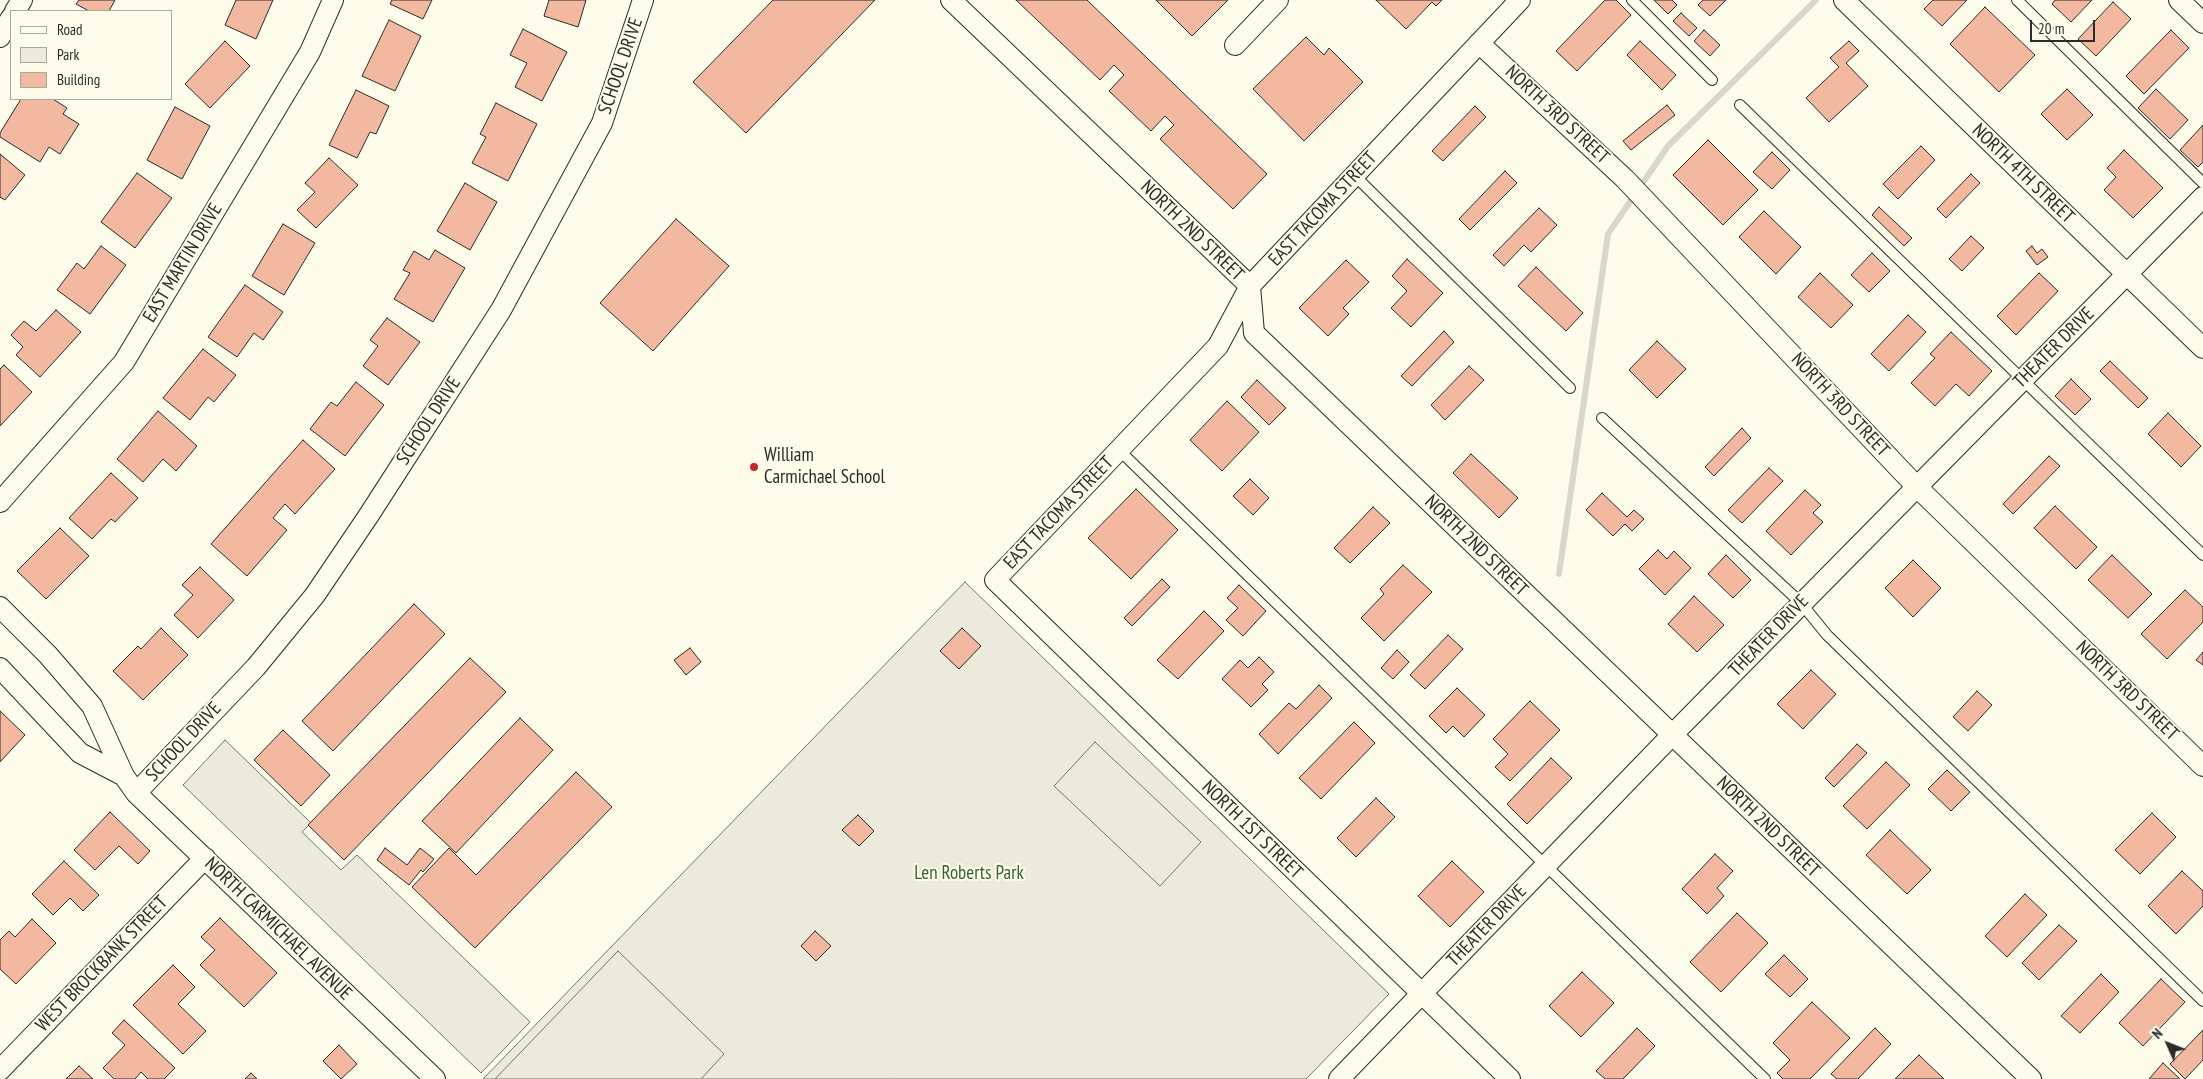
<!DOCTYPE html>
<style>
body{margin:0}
#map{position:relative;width:2203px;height:1079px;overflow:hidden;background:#fdfbea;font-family:"PT Sans Narrow",sans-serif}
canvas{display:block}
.legend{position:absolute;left:10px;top:10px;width:162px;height:90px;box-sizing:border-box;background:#fdfbea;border:1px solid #a9a89e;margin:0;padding:6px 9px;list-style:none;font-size:15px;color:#2b2b2b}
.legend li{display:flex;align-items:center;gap:10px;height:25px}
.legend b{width:25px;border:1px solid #a9a89e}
.north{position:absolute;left:2143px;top:1019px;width:50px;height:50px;-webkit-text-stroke:4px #fdfbea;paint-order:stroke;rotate:314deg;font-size:14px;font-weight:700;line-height:20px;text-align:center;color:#2b2b2b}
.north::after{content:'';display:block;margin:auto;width:18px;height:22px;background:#2b2b2b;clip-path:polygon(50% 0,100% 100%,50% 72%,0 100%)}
.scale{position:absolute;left:2030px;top:20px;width:65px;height:22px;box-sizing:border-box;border:2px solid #2b2b2b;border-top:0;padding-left:6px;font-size:15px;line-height:18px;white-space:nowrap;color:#2b2b2b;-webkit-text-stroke:4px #fdfbea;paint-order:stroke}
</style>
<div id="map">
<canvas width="2203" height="1079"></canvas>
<ul class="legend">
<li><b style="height:6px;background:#fdfbea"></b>Road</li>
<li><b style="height:14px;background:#ecebdb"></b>Park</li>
<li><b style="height:14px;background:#f2b8a0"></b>Building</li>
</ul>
<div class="north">N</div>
<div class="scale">20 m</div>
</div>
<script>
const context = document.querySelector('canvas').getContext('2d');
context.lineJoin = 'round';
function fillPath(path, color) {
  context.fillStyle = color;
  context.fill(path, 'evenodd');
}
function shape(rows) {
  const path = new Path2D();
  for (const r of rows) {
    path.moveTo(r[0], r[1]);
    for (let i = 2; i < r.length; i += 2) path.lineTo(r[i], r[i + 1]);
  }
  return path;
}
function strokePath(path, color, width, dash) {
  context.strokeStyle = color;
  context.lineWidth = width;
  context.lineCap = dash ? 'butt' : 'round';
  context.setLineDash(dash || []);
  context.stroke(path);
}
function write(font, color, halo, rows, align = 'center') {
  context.font = font + ' "PT Sans Narrow",sans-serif';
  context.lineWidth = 4;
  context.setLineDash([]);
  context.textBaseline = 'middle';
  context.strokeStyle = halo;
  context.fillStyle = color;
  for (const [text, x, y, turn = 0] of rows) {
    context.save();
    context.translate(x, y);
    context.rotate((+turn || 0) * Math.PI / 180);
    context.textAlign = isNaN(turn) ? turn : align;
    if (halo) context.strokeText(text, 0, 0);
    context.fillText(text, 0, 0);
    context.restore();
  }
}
const green = shape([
 [965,582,1389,994,1306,1079,483,1079,965,582]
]);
fillPath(green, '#ecebdb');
strokePath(green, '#74746e', 1);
const parking = shape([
 [225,740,311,823,302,832,341,870,357,855,530,1022,481,1073,183,785,225,740],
 [1095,742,1201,842,1160,886,1054,786,1095,742],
 [618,951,724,1054,701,1079,495,1079,618,951]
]);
fillPath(parking, '#eceadb');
strokePath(parking, '#74746e', 1);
strokePath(shape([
 [1559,574,1608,234,1668,146,1816,0]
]), '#d8d7c9', 6);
const building = shape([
 [79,0,115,0,109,11,89,11,76,4,79,0],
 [236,0,273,0,256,39,225,25,236,0],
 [392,0,432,0,423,19,390,4,392,0],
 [549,0,586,0,578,27,544,16,549,0],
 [773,0,875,0,746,133,693,82,773,0],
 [1016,0,1087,0,1267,174,1233,209,1160,139,1174,125,1165,116,1151,131,1109,91,1124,75,1114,65,1100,80,1016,0],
 [1156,0,1228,0,1192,36,1156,0],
 [1376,0,1442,0,1436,6,1432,2,1406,29,1376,0],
 [1605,0,1616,0,1631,15,1577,71,1556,51,1605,0],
 [1654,0,1672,0,1677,5,1668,14,1654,0],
 [1703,0,1726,0,1710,16,1698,5,1703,0],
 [1933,0,1967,0,1942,26,1924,9,1933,0],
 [2055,0,2092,0,2071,22,2052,4,2055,0],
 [2113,2,2131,19,2096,56,2078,39,2113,2],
 [1985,7,2035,55,1999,92,1950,44,1985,7],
 [1681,13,1697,28,1689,36,1673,21,1681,13],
 [389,20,421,36,395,91,362,76,389,20],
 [523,29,567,52,542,101,515,87,527,63,510,55,523,29],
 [1704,30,1720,45,1710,56,1694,41,1704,30],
 [2171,30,2189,48,2144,94,2126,76,2171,30],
 [1306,37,1324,55,1329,48,1363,82,1304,141,1253,89,1306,37],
 [225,41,250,66,210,108,185,84,225,41],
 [1640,41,1676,75,1662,90,1627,55,1640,41],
 [1849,41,1859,51,1846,63,1868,86,1829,122,1806,98,1839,67,1830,58,1849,41],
 [2067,89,2093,115,2067,140,2041,114,2067,89],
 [2156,89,2188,120,2170,139,2138,108,2156,89],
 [356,90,389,106,376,134,370,132,357,158,329,145,356,90],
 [21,99,53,99,67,108,63,114,79,124,60,154,49,147,40,162,0,137,0,133,21,99],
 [496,103,537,124,508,181,472,163,486,137,480,134,496,103],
 [1667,105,1675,115,1631,150,1623,141,1667,105],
 [1475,106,1486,117,1443,161,1432,151,1475,106],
 [175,107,210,126,182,179,147,160,175,107],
 [2203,125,2203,162,2198,167,2180,150,2203,125],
 [1708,140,1758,190,1723,225,1673,175,1708,140],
 [1921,146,1935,160,1898,199,1883,184,1921,146],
 [2124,150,2163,188,2133,218,2104,190,2116,177,2107,168,2124,150],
 [1772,152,1790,170,1772,189,1753,172,1772,152],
 [0,154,25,175,5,200,0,197,0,154],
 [329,158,358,185,316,228,297,210,315,192,305,183,329,158],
 [1505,171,1517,183,1470,230,1459,219,1505,171],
 [137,173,172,198,135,248,101,222,137,173],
 [1971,174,1980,183,1946,218,1937,209,1971,174],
 [465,183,497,202,470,250,437,231,465,183],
 [1879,207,1912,238,1904,246,1872,215,1879,207],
 [1539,208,1557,225,1531,252,1524,245,1504,266,1493,255,1539,208],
 [1764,211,1801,247,1776,274,1739,237,1764,211],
 [676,219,729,266,653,351,600,303,676,219],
 [283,224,315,243,284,295,252,276,283,224],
 [1971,236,1984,248,1962,271,1949,259,1971,236],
 [101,246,126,265,90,314,57,290,77,263,84,269,101,246],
 [2032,246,2037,253,2042,249,2048,257,2037,265,2026,251,2032,246],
 [435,250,465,268,433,322,394,299,410,273,403,270,414,251,429,260,435,250],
 [1872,253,1890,271,1869,292,1851,275,1872,253],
 [1407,259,1443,293,1411,327,1391,308,1407,291,1392,276,1407,259],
 [1346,260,1369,282,1343,308,1349,314,1328,336,1299,308,1346,260],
 [1536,267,1583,313,1566,331,1518,286,1536,267],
 [1820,273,1853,305,1831,328,1798,297,1820,273],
 [2039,273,2058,291,2016,335,1997,316,2039,273],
 [245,285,283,312,263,340,254,333,237,357,208,337,245,285],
 [56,310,81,332,40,377,16,355,23,347,11,335,24,321,36,331,56,310],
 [1908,315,1926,332,1889,371,1871,354,1908,315],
 [387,318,420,342,388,385,363,366,378,346,370,340,387,318],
 [1444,331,1454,342,1412,386,1401,376,1444,331],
 [1951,332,1992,371,1969,396,1956,384,1935,406,1911,383,1935,358,1930,354,1951,332],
 [1657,341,1686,369,1657,398,1629,370,1657,341],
 [203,349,236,375,214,402,208,397,190,420,163,398,203,349],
 [2110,361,2148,398,2138,408,2100,371,2110,361],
 [4,365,32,392,0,426,0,369,4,365],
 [1469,366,1484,380,1445,420,1431,405,1469,366],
 [2071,379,2091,399,2075,415,2055,396,2071,379],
 [1257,380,1286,408,1269,425,1241,397,1257,380],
 [356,382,384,405,345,456,310,429,331,402,337,406,356,382],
 [1227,401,1259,432,1222,471,1190,440,1227,401],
 [158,411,197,446,176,471,163,459,143,482,117,459,158,411],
 [2168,413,2201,446,2181,467,2148,434,2168,413],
 [1742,428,1751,438,1714,476,1705,467,1742,428],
 [303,440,335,469,295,514,285,504,273,518,287,530,247,576,211,544,303,440],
 [1471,454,1518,498,1499,518,1453,473,1471,454],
 [2049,456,2060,466,2013,514,2003,504,2049,456],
 [1769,468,1783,481,1742,523,1728,510,1769,468],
 [111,473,138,498,115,522,111,519,92,539,69,518,111,473],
 [1250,479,1269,498,1253,515,1233,496,1250,479],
 [1136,489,1178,530,1131,579,1088,538,1136,489],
 [1805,490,1821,505,1813,513,1823,522,1791,555,1766,531,1805,490],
 [1602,493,1627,517,1634,510,1644,519,1632,531,1625,524,1613,536,1586,510,1602,493],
 [2055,506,2097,547,2076,569,2034,528,2055,506],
 [1373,507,1390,523,1350,563,1334,548,1373,507],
 [60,528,89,556,46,599,17,571,60,528],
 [1658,550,1667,559,1674,551,1691,568,1665,595,1639,569,1658,550],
 [1726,555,1751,580,1733,598,1708,574,1726,555],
 [2112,555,2152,594,2128,618,2088,580,2112,555],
 [1913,560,1941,588,1913,617,1885,588,1913,560],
 [1403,565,1432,592,1384,641,1361,618,1384,594,1380,589,1403,565],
 [200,567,234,600,198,638,174,615,193,595,182,585,200,567],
 [1162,579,1170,587,1132,626,1124,618,1162,579],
 [1239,585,1266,611,1243,636,1226,620,1238,608,1227,598,1239,585],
 [2185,590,2203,607,2203,622,2167,659,2141,634,2185,590],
 [1694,596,1724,625,1697,652,1668,624,1694,596],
 [414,604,445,634,333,751,302,721,414,604],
 [1204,611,1224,631,1178,679,1157,660,1204,611],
 [161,628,188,655,143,700,113,671,138,646,141,649,161,628],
 [962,628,981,646,959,669,940,651,962,628],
 [1448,635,1463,649,1425,689,1410,675,1448,635],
 [690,648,701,662,686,675,674,660,690,648],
 [1397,650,1409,662,1393,679,1381,668,1397,650],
 [2203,652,2203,665,2196,660,2203,652],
 [1259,657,1274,672,1262,684,1268,690,1251,707,1222,679,1240,660,1248,668,1259,657],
 [470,658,506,692,344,860,308,825,470,658],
 [1811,670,1836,694,1803,729,1777,704,1811,670],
 [1319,685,1332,698,1278,754,1259,734,1289,703,1296,709,1319,685],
 [1457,688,1485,715,1464,737,1453,726,1446,733,1429,716,1457,688],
 [1977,691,1992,705,1968,731,1953,717,1977,691],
 [1530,701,1560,730,1510,781,1495,767,1508,754,1493,739,1530,701],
 [0,711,25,735,0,762,0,711],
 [520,718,553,750,456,853,422,821,520,718],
 [1354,722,1375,743,1321,799,1299,778,1354,722],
 [283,730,330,775,301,806,254,760,283,730],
 [1857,744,1867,753,1834,787,1825,778,1857,744],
 [1551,758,1572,778,1527,824,1507,804,1551,758],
 [1886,762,1910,785,1867,829,1843,806,1886,762],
 [1947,770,1970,792,1951,811,1928,789,1947,770],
 [576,772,612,807,475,948,412,887,449,848,476,875,576,772],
 [1376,798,1395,817,1356,857,1337,838,1376,798],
 [110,812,150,851,138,864,119,846,95,870,74,850,110,812],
 [2152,813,2176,837,2140,874,2115,850,2152,813],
 [858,815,874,831,859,846,842,830,858,815],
 [1890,830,1931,870,1907,894,1866,855,1890,830],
 [385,848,407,865,420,848,434,859,423,872,421,870,409,885,377,860,385,848],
 [1715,854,1733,871,1717,888,1724,896,1707,914,1682,889,1715,854],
 [64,861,99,895,83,911,70,898,53,915,32,894,64,861],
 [1452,861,1484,892,1450,927,1418,896,1452,861],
 [2182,871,2203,891,2203,906,2176,934,2148,906,2182,871],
 [2025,894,2047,915,2007,957,1985,936,2025,894],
 [1737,913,1768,943,1721,992,1690,962,1737,913],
 [220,918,277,973,244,1007,200,965,215,950,201,937,220,918],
 [32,919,56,943,16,984,0,969,0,940,9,931,15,937,32,919],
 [2059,925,2077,941,2039,980,2022,963,2059,925],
 [815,931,831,946,816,961,801,946,815,931],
 [1784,955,1808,979,1790,997,1765,974,1784,955],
 [173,965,195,987,178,1004,206,1031,183,1054,133,1005,173,965],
 [1582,972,1614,1003,1581,1037,1549,1006,1582,972],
 [2101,974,2119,992,2080,1033,2061,1016,2101,974],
 [2161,979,2185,1002,2143,1046,2119,1023,2161,979],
 [1812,1002,1850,1038,1810,1079,1783,1079,1777,1073,1790,1060,1773,1043,1812,1002],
 [124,1020,175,1068,164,1079,148,1079,141,1072,135,1079,114,1079,103,1068,125,1045,112,1033,124,1020],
 [1637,1028,1655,1046,1623,1079,1605,1079,1596,1071,1637,1028],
 [1875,1028,1891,1044,1858,1079,1837,1079,1831,1074,1875,1028],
 [2203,1030,2203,1060,2185,1079,2170,1064,2203,1030],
 [339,1045,357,1064,341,1079,323,1061,339,1045],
 [1919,1055,1944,1079,1895,1079,1919,1055],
 [2163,1063,2180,1079,2149,1079,2163,1063],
 [79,1066,93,1079,66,1079,79,1066],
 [251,1073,257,1079,245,1079,251,1073]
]);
fillPath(building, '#f2b8a0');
strokePath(building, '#2b2b2b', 1);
const lane = shape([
 [1632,0,1712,80],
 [2017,0,2203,183],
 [1740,105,2203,555],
 [1354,175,1570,388],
 [1602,418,1801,603,1827,635,2203,1001],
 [1119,450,1765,1079]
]);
const street = shape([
 [951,0,1250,286,1254,333,2031,1079],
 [1844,0,2203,348],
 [2179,0,2203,23],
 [15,11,22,0],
 [0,37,11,18],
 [1479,43,1625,179,1916,486,2203,766],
 [1235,45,1278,0],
 [0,502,124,362,310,52,333,0],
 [0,607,48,655,92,706,124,776,136,793,435,1079],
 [0,668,80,753,124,776],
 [136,793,256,667,315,595,369,515,501,310,602,123,643,0],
 [0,1070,205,858],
 [1339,1079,1672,735,2203,197],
 [1510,1079,995,580,1218,346,1250,286,1520,0]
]);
strokePath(lane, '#2b2b2b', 12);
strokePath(street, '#2b2b2b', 22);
strokePath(lane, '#fdfbea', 10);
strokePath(street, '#fdfbea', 20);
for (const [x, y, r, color] of [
 [754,467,5,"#c62828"]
]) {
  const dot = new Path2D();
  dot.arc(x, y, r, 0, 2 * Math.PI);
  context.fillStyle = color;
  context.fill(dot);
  strokePath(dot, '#fdfbea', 2);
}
write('19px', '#2b2b2b', '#fdfbea', [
 ["SCHOOL DRIVE",621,66,-71],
 ["NORTH 3RD STREET",1557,115,43],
 ["NORTH 4TH STREET",2023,174,44],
 ["EAST TACOMA STREET",1323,209,-47],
 ["NORTH 2ND STREET",1192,231,44],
 ["EAST MARTIN DRIVE",183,263,-59],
 ["THEATER DRIVE",2054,348,-45],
 ["NORTH 3RD STREET",1840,405,47],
 ["SCHOOL DRIVE",429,421,-57],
 ["EAST TACOMA STREET",1059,513,-46],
 ["NORTH 2ND STREET",1476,546,44],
 ["THEATER DRIVE",1769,636,-46],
 ["NORTH 3RD STREET",2127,691,44],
 ["SCHOOL DRIVE",184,742,-47],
 ["NORTH 2ND STREET",1768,827,44],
 ["NORTH 1ST STREET",1252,830,44],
 ["THEATER DRIVE",1487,926,-46],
 ["NORTH CARMICHAEL AVENUE",278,929,44],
 ["WEST BROCKBANK STREET",102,964,-46]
]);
write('19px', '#2b2b2b', '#fdfbea', [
 ["William",764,456],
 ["Carmichael School",764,478]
], 'left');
write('19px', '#34623c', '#fdfbea', [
 ["Len Roberts Park",969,874]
]);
</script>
